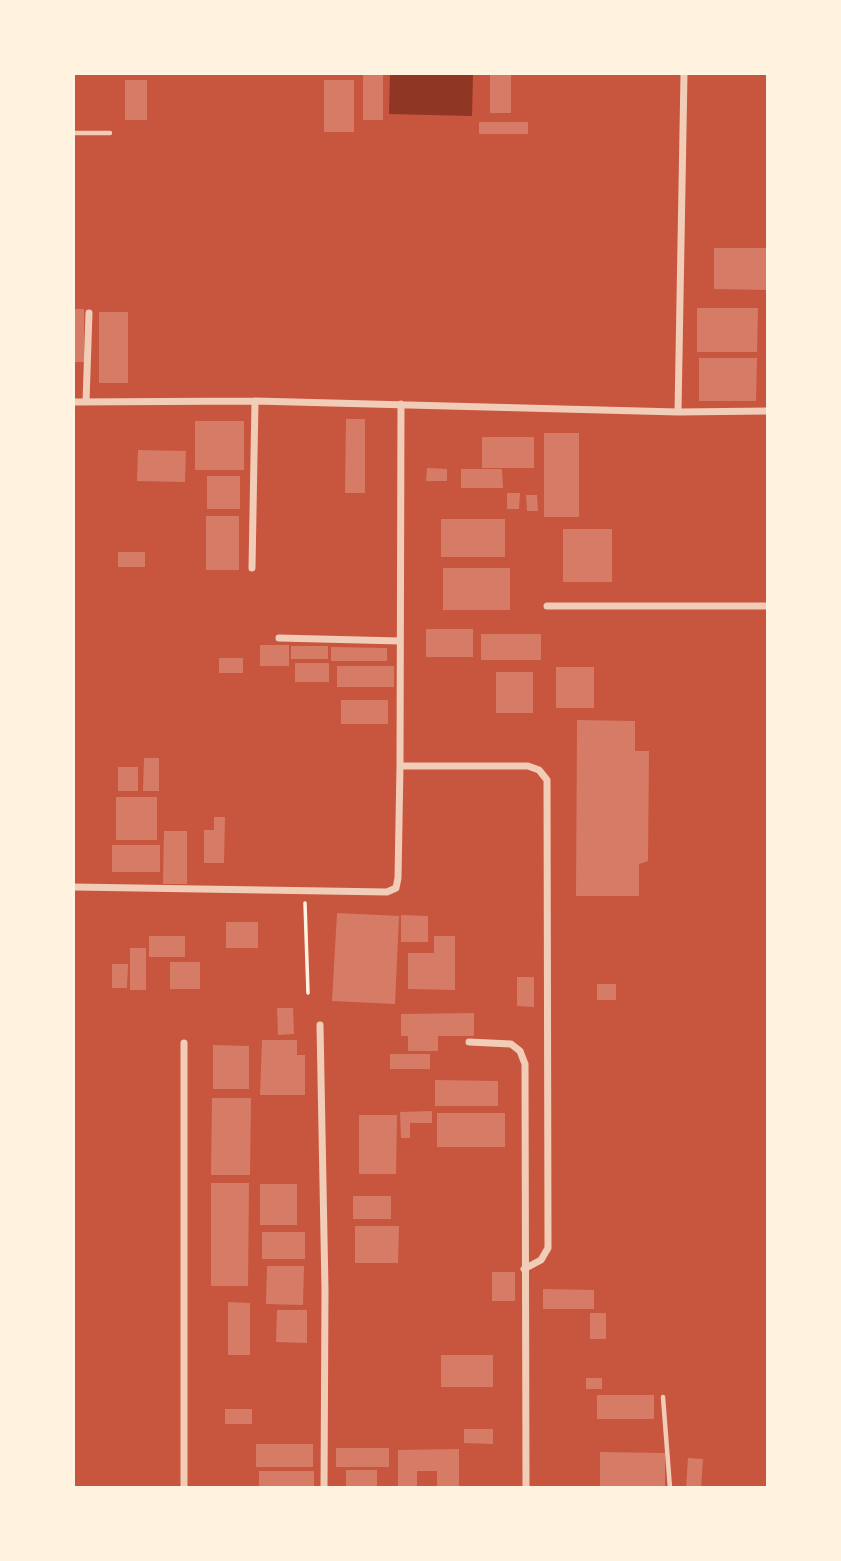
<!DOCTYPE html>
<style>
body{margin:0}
#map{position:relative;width:841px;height:1561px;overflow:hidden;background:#c8553d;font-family:"Varela Round",sans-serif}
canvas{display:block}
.frame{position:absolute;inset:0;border:75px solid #fff3e0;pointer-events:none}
</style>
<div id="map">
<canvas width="841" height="1561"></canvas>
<div class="frame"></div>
</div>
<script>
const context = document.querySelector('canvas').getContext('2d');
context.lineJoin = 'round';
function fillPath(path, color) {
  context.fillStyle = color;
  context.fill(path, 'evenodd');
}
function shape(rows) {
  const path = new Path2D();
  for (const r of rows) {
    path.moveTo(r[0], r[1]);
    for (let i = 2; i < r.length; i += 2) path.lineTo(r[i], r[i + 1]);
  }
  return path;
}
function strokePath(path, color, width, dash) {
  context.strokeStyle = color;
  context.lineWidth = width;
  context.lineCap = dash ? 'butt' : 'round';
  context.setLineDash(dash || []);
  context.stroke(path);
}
fillPath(shape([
 [390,74,473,74,472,116,389,114]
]), '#8f3625');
fillPath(shape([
 [363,74,383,74,383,120,363,120],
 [490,74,511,74,511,113,490,113],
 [125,80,147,80,147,120,125,120],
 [324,80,354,80,354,132,324,132],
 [479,122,528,122,528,134,479,134],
 [714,248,768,248,768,290,714,289],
 [697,308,758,308,757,352,697,352],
 [74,309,84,309,84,362,74,362],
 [99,312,128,312,128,383,99,383],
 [699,358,757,358,756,401,699,401],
 [346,419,365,419,365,493,345,493],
 [195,421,244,421,244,470,195,470],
 [544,433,579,433,579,517,544,517],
 [482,437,534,437,534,468,482,468],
 [138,450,186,451,185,482,137,481],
 [427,468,447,469,447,481,426,481],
 [461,469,502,469,503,488,461,488],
 [207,476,240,476,240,509,207,509],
 [507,493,520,493,519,509,507,509],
 [526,495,537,495,538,511,527,511],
 [206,516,239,516,239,570,206,570],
 [441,519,505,519,505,557,441,557],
 [563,529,612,529,612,582,563,582],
 [118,552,145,552,145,567,118,567],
 [443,568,510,568,510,610,443,610],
 [426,629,473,629,473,657,426,657],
 [481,634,541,634,541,660,481,660],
 [260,645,289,645,289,666,260,666],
 [291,646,328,646,328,659,291,659],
 [331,647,387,648,387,661,331,661],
 [219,658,243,658,243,673,219,673],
 [295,663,329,663,329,682,295,682],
 [337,666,394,666,394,687,337,687],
 [556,667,594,667,594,708,556,708],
 [496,672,533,672,533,713,496,713],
 [341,700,388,700,388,724,341,724],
 [577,720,635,721,635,751,649,751,648,861,639,864,639,896,576,896],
 [144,758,159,758,159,791,143,791],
 [118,767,138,767,138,791,118,791],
 [116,797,157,797,157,840,116,840],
 [214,817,225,817,224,863,204,863,204,830,214,830],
 [164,831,187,831,187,884,163,884],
 [112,845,160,845,160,872,112,872],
 [337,913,399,916,395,1004,332,1001],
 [401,915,428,916,428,942,401,942],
 [226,922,258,922,258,948,226,948],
 [149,936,185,936,185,957,149,957],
 [434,936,455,936,455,990,408,989,408,953,434,953],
 [130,948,146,948,146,990,130,990],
 [170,962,200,962,200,989,170,989],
 [112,964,128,964,127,988,112,988],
 [517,977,534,977,534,1007,517,1006],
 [597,984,616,984,616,1000,597,1000],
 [277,1008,293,1008,294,1034,278,1035],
 [474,1013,474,1036,438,1036,438,1051,408,1051,408,1036,401,1036,401,1014],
 [262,1040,297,1040,297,1055,305,1055,305,1095,260,1095],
 [213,1045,249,1046,249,1089,213,1089],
 [390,1054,430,1054,430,1069,390,1069],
 [435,1080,498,1081,498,1106,435,1106],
 [212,1098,251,1098,250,1175,211,1175],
 [432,1111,432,1123,410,1123,410,1138,401,1138,400,1112],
 [437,1113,505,1113,505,1147,437,1147],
 [359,1115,397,1115,396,1174,359,1174],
 [211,1183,249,1183,248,1286,211,1286],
 [260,1184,297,1184,297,1225,260,1225],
 [353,1196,391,1196,391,1219,353,1219],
 [355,1226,399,1226,398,1263,355,1263],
 [262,1232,305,1232,305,1259,262,1259],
 [267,1266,304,1266,303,1305,266,1304],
 [492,1272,515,1272,515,1301,492,1301],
 [543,1289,594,1290,594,1309,543,1309],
 [228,1302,250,1303,250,1355,228,1355],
 [277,1310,307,1310,307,1343,276,1342],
 [590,1313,606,1313,606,1339,590,1339],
 [441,1355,493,1355,493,1387,441,1387],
 [586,1378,602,1378,602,1389,586,1389],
 [597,1395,654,1395,654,1419,597,1419],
 [225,1409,252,1409,252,1424,225,1424],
 [464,1429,493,1429,493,1444,464,1443],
 [256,1444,313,1444,313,1467,256,1467],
 [336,1448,389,1448,389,1467,336,1467],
 [459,1449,459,1488,437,1488,437,1471,417,1471,417,1488,398,1488,398,1450],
 [600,1452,665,1453,665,1488,600,1488],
 [688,1458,703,1459,701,1488,686,1488],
 [346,1470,377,1470,377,1488,346,1488],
 [259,1471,314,1471,314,1488,259,1488]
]), '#d67c66');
strokePath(shape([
 [305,903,308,993]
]), '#fff3e0', 3.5);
strokePath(shape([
 [74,133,110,133],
 [663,1397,670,1488]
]), '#f1ccb7', 4.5);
strokePath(shape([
 [74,402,255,401,678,412,768,411],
 [86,402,89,313],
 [678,412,684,74],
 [252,568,255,401],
 [547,606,768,606],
 [279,638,400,641],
 [400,766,528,766,539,770,547,780,548,1248,541,1260,524,1269],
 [74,887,387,892,396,888,398,878,400,766,401,404],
 [320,1025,325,1290,324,1488],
 [469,1042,511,1044,520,1051,525,1064,526,1488],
 [184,1488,184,1043]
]), '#f1ccb7', 7);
</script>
